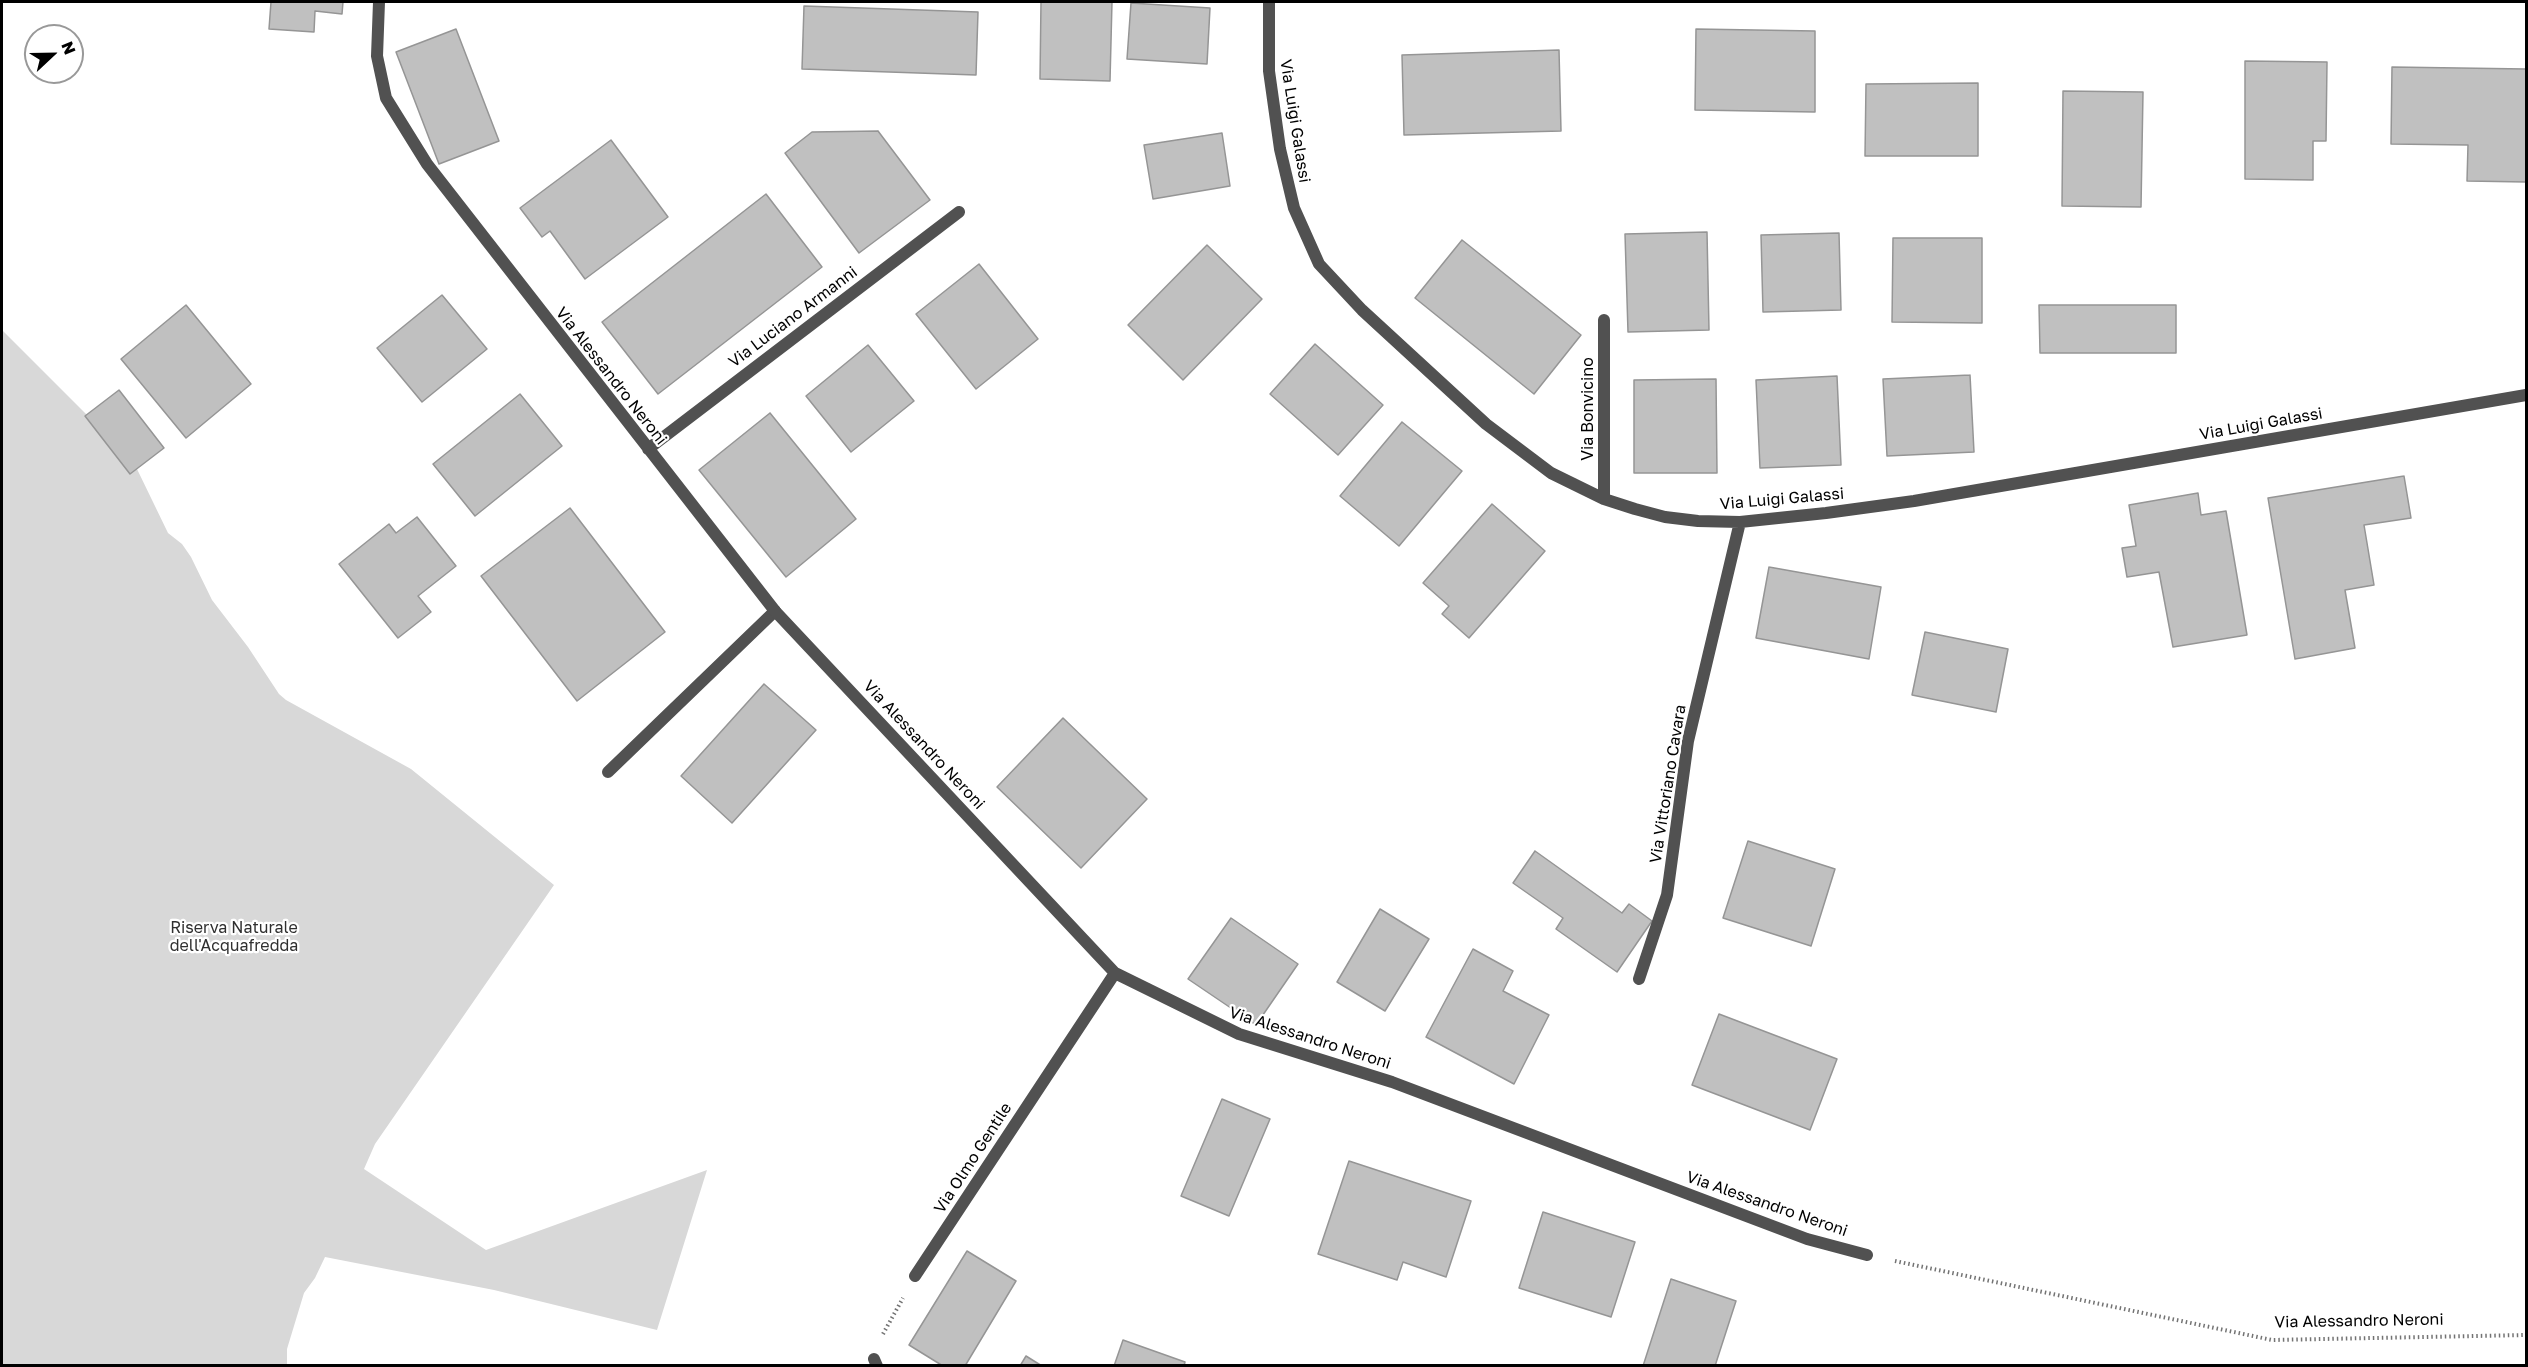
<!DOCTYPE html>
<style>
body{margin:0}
#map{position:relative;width:2528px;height:1367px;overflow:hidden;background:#fff;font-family:"Golos Text",sans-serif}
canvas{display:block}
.frame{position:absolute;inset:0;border:3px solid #000;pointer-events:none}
.north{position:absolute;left:24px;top:24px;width:60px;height:60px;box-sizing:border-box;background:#fff;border:2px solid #999;border-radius:50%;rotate:68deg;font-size:16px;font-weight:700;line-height:24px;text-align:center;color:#000}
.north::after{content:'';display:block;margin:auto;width:21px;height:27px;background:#000;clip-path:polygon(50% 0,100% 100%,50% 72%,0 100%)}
</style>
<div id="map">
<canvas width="2528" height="1367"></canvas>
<div class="frame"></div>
<div class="north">N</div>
</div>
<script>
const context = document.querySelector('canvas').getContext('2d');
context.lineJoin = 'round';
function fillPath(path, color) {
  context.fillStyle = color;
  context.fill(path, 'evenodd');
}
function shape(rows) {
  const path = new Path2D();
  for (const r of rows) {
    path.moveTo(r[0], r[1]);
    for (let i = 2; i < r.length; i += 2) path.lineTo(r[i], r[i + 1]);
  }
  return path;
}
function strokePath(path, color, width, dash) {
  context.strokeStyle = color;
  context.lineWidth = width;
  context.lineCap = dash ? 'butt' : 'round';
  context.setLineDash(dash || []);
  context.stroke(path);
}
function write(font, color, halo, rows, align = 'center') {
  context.font = font + ' "Golos Text",sans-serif';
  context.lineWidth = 4.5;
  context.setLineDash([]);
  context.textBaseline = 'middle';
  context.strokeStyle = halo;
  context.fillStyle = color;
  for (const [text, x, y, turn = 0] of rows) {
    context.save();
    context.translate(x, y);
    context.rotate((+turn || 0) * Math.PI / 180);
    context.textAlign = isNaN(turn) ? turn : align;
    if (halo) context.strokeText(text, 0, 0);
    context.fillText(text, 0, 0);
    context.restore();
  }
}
fillPath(shape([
 [2,330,125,453,137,469,168,533,182,544,191,557,212,600,248,647,279,694,286,700,411,769,554,885,375,1144,364,1169,486,1250,707,1170,657,1330,494,1290,325,1257,315,1278,304,1293,287,1349,287,1365,2,1365]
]), '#d8d8d8');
const building = shape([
 [271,2,343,2,342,14,315,11,314,32,269,29,271,2],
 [1041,2,1112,2,1110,81,1040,79,1041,2],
 [1131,3,1210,8,1207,64,1127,59,1131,3],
 [804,6,978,12,976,75,802,69,804,6],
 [456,29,499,141,439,164,396,52,456,29],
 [1696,29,1815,31,1815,112,1695,110,1696,29],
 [1559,50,1561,131,1404,135,1402,55,1559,50],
 [2245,61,2327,62,2326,141,2313,141,2313,180,2245,179,2245,61],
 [2392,67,2526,69,2526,182,2467,181,2468,145,2391,144,2392,67],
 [1978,83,1978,156,1865,156,1866,84,1978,83],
 [2063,91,2143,92,2141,207,2062,206,2063,91],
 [878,131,930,200,859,253,785,153,812,132,878,131],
 [1222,133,1230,186,1153,199,1144,145,1222,133],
 [611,140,668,217,585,279,550,231,542,237,520,208,611,140],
 [766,194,822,267,658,394,602,322,766,194],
 [1707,232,1709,330,1628,332,1625,234,1707,232],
 [1839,233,1841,310,1763,312,1761,235,1839,233],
 [1893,238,1982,238,1982,323,1892,322,1893,238],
 [1462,240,1581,335,1534,394,1415,298,1462,240],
 [1207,245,1262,299,1183,380,1128,325,1207,245],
 [979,264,1038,339,976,389,916,314,979,264],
 [442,295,487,349,422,402,377,348,442,295],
 [186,305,251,384,186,438,121,359,186,305],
 [2039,305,2176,305,2176,353,2040,353,2039,305],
 [1315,344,1383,405,1338,455,1270,394,1315,344],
 [868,345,914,401,851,452,806,396,868,345],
 [1970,375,1974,452,1887,456,1883,379,1970,375],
 [1837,376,1841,465,1760,468,1756,380,1837,376],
 [1716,379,1717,473,1634,473,1634,380,1716,379],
 [119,390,164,448,130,474,85,416,119,390],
 [520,394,562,446,475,516,433,464,520,394],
 [770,413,856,519,786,577,699,470,770,413],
 [1402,422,1462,471,1399,546,1340,496,1402,422],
 [2404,476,2411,518,2364,525,2374,585,2345,590,2355,648,2295,659,2268,498,2404,476],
 [2198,493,2201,515,2226,511,2247,635,2173,647,2159,572,2127,577,2122,548,2136,546,2129,505,2198,493],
 [1492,504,1545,551,1469,638,1442,614,1449,606,1423,583,1492,504],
 [570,508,665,632,577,701,481,576,570,508],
 [417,517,456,566,418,596,431,612,398,638,339,564,389,524,396,533,417,517],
 [1769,567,1881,587,1869,659,1756,638,1769,567],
 [1925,632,2008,649,1996,712,1912,695,1925,632],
 [764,684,816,730,732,823,681,776,764,684],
 [1063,718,1147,799,1081,868,997,787,1063,718],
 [1748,841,1835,869,1811,946,1723,918,1748,841],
 [1535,851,1622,913,1629,904,1652,921,1617,972,1556,929,1563,918,1513,883,1535,851],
 [1380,909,1429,939,1385,1011,1337,982,1380,909],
 [1231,918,1298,964,1256,1025,1188,979,1231,918],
 [1473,949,1513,971,1503,991,1549,1015,1514,1084,1426,1037,1473,949],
 [1719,1014,1837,1059,1810,1130,1692,1085,1719,1014],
 [1222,1099,1270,1119,1229,1216,1181,1196,1222,1099],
 [1349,1161,1471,1201,1446,1277,1403,1262,1397,1280,1318,1254,1349,1161],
 [1543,1212,1635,1242,1611,1317,1519,1288,1543,1212],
 [967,1251,1016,1281,965,1366,943,1366,909,1345,967,1251],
 [1671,1279,1736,1301,1715,1366,1643,1366,1671,1279],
 [1123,1340,1185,1362,1184,1366,1114,1366,1123,1340],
 [1026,1356,1042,1366,1020,1366,1026,1356]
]);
fillPath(building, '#c0c0c0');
strokePath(building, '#959595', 1.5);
strokePath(shape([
 [1895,1261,2272,1340,2526,1335],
 [883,1334,903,1298]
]), '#737373', 4, [1.5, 3]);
strokePath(shape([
 [608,772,775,611]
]), '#515151', 12);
strokePath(shape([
 [379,2,377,56,386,98,427,164,775,611,1115,973,1239,1034,1392,1082,1807,1239,1867,1255],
 [1269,2,1269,71,1280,149,1294,208,1319,264,1362,310,1486,424,1551,473,1604,499,1635,509,1665,517,1698,521,1740,522,1826,513,1914,501,2526,395],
 [1604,320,1604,499],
 [648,449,959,212],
 [1639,979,1667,895,1688,741,1740,522],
 [915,1276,1115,973],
 [874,1359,877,1366]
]), '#515151', 12);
write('16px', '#000', '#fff', [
 ["Via Luigi Galassi",1295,121,81],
 ["Via Luciano Armanni",793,317,-37],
 ["Via Alessandro Neroni",611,376,52],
 ["Via Bonvicino",1588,409,-90],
 ["Via Luigi Galassi",2261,424,-10],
 ["Via Luigi Galassi",1782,499,-5],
 ["Via Alessandro Neroni",924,745,47],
 ["Via Vittoriano Cavara",1668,784,-81],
 ["Via Alessandro Neroni",1310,1038,18],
 ["Via Olmo Gentile",973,1158,-57],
 ["Via Alessandro Neroni",1767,1204,19],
 ["Via Alessandro Neroni",2359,1321,-1]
]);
write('16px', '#2f2f2f', '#fff', [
 ["Riserva Naturale",234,928],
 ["dell'Acquafredda",234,946]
]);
</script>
